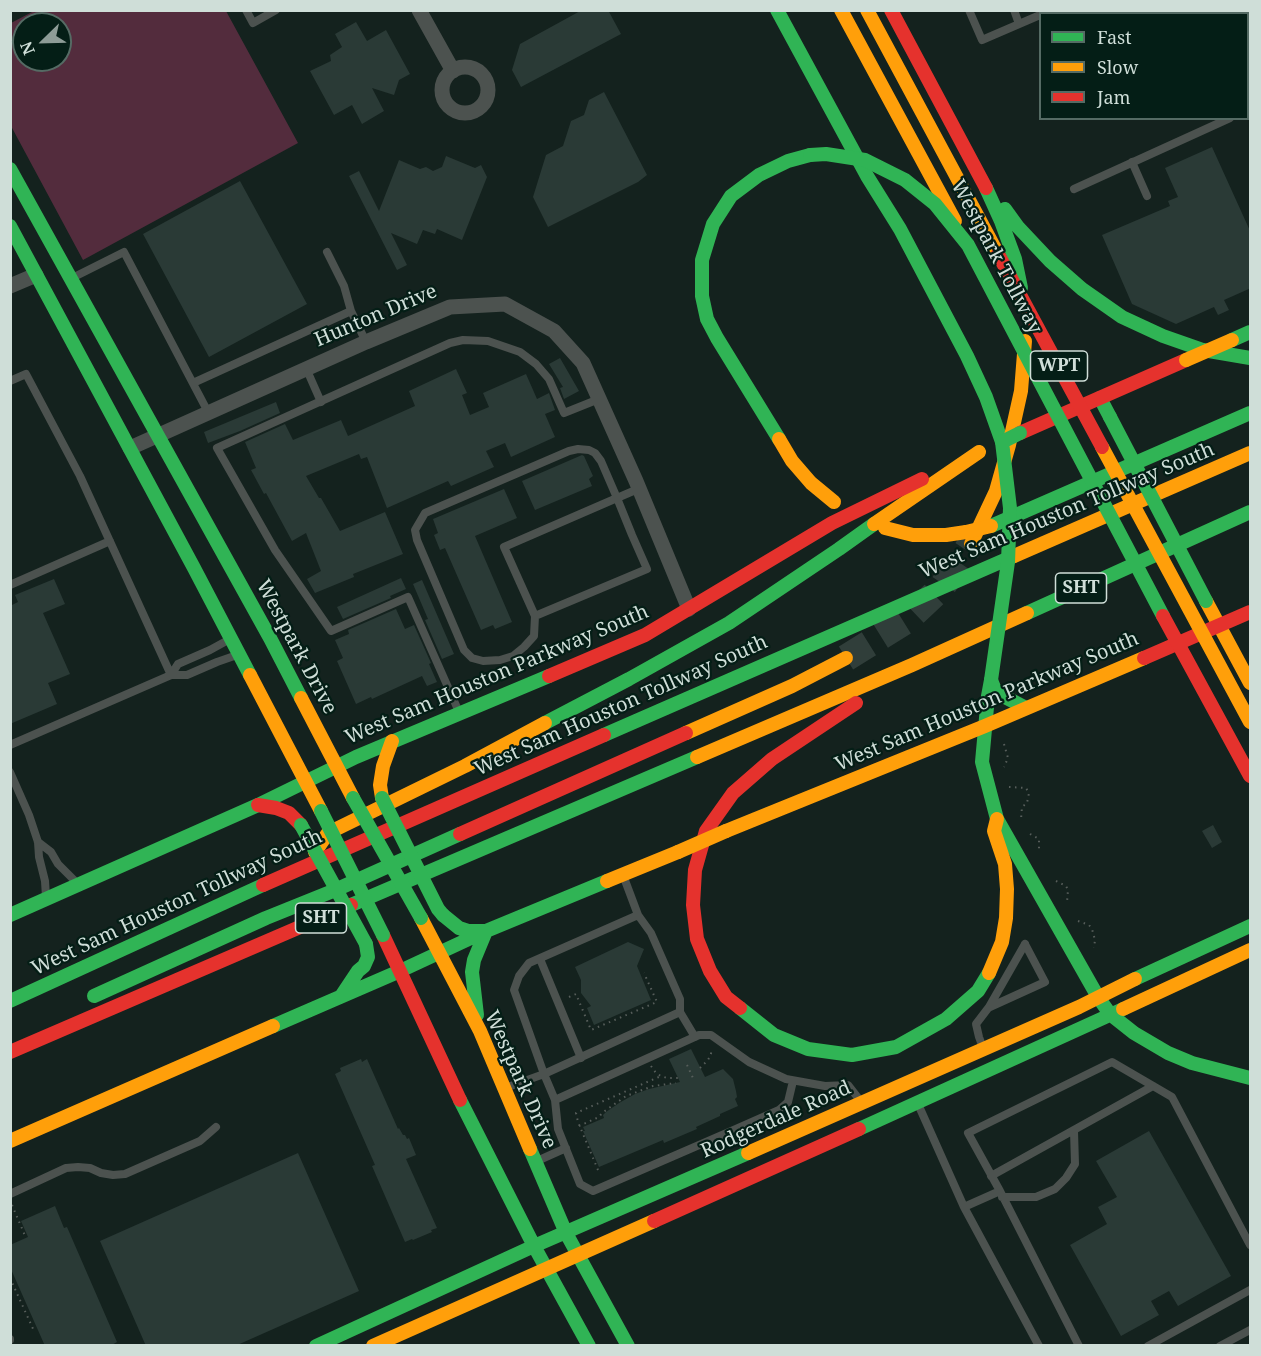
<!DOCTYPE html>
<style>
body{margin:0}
#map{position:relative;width:1261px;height:1356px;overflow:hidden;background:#14221e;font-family:"Noto Serif",serif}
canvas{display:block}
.frame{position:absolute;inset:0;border:12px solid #cfded8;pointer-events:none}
.legend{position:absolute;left:1039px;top:12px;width:210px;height:108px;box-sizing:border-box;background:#041e16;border:2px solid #556b64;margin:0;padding:8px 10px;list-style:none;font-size:18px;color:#cfded8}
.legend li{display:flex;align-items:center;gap:12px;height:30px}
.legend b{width:30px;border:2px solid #556b64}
.north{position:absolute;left:12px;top:12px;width:60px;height:60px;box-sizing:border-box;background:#041e16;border:2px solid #556b64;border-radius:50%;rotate:247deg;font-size:16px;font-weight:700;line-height:24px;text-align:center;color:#cfded8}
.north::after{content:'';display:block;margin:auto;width:21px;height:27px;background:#8e9c97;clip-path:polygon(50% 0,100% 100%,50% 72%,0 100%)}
</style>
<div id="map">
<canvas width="1261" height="1356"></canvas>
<div class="frame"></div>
<ul class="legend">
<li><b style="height:8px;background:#30b455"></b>Fast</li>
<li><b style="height:8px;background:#ff9f0a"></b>Slow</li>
<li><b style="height:8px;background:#e5322d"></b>Jam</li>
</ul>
<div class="north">N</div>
</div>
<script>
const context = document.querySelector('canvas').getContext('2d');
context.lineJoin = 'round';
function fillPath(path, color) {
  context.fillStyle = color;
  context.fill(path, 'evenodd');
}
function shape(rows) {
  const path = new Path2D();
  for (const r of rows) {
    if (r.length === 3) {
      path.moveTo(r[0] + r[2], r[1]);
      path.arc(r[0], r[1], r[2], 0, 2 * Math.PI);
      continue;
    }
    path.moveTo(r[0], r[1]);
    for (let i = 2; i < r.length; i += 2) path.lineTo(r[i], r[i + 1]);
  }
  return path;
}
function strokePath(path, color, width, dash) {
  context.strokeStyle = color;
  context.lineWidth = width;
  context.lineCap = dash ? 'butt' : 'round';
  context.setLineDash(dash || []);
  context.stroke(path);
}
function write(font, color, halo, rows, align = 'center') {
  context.font = font + ' "Noto Serif",serif';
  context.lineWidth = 4.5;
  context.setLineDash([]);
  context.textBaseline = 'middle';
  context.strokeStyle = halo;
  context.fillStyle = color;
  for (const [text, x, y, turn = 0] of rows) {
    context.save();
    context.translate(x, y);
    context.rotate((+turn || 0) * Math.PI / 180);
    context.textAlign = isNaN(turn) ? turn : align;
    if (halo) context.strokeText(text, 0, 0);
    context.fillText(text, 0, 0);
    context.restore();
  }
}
fillPath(shape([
 [34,11,226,11,298,143,83,260,11,126,11,23],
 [24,24,60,24,60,60,24,60]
]), '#532c3d');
fillPath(shape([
 [582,10,608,10,621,34,521,87,512,70,520,44],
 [356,22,367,41,386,30,410,74,399,80,394,95,372,88,384,111,362,124,352,105,334,115,310,71,331,61,330,55,342,47,335,34],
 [604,92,647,175,638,182,548,227,533,197,546,155,563,146,571,121,584,115,589,100],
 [1212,147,1251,233,1251,288,1224,300,1229,310,1218,315,1214,307,1176,324,1132,304,1102,235,1170,206,1168,201,1178,197,1165,168],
 [446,156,475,168,481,165,487,177,462,240,437,229,435,234,423,230,417,244,391,233,407,265,397,270,349,176,359,171,379,211,399,160,420,169,426,167,433,171,442,167],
 [240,181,307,304,209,357,143,234],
 [560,358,579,391,564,399,560,388,563,387,549,364],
 [456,369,467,393,462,395,470,415,489,407,483,393,526,374,537,399,549,393,555,410,545,414,555,437,511,457,505,443,486,451,494,467,451,486,448,481,387,508,367,457,361,459,359,454,306,476,319,498,321,498,340,531,385,512,403,554,353,574,354,577,315,593,307,579,321,571,306,533,292,541,266,493,264,494,251,470,256,468,245,442,285,424,293,440,341,420,348,436,415,406,409,391],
 [276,402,280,413,240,431,208,443,204,432],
 [582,455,584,456,593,476,589,479,592,486,535,510,522,481],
 [504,489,517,518,475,536,512,622,495,629,493,625,481,630,445,548,440,550,434,535,438,533,433,519],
 [401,578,406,589,390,596,391,598,343,619,337,607],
 [54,579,65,604,43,613,70,674,48,683,57,704,10,724,10,606,18,602,15,595],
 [422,580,454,654,442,659,425,620,428,619,413,584],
 [396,609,405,629,414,625,431,663,429,664,437,682,427,686,422,676,372,699,371,697,356,704,337,661,343,658,335,640,349,634,348,630],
 [1213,825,1222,842,1212,848,1202,831],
 [628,942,644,949,637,966,651,1000,594,1025,587,1008,591,1006,581,993,581,980,575,967],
 [691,1049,705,1077,723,1069,733,1079,736,1091,737,1097,735,1099,738,1106,720,1114,720,1116,696,1127,697,1129,664,1143,663,1140,599,1167,583,1131,585,1131,583,1127,604,1118,603,1115,606,1112,619,1103,635,1094,649,1089,680,1082,669,1059],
 [361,1059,362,1062,367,1059,398,1129,399,1128,403,1135,405,1135,407,1139,409,1138,416,1155,406,1159,437,1228,431,1230,432,1232,413,1240,412,1239,405,1242,372,1166,375,1165,335,1074,341,1071,340,1068],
 [1149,1131,1231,1276,1178,1306,1169,1291,1151,1301,1159,1315,1121,1336,1070,1245,1107,1224,1098,1207,1117,1197,1096,1161],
 [298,1153,359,1291,235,1346,146,1346,100,1241],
 [55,1206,64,1228,67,1227,117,1342,110,1346,45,1346,10,1267,10,1245,28,1237,21,1221]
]), '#2a3a36');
strokePath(shape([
 [846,658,907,620,942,587,971,544]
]), '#303e3a', 27, [27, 14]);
strokePath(shape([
 [1004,744,1008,758,1004,767],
 [1009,787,1026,788,1029,793,1027,803,1022,807,1021,819],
 [1030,834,1039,839,1039,850],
 [1056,881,1066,886,1068,890,1067,902],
 [1078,921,1089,925,1092,929,1095,940,1094,948],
 [569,997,576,994,591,1030,657,1002,644,973],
 [498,1027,506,1024],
 [687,1065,693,1078],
 [651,1066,656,1073,661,1076,667,1078,678,1078],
 [700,1068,708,1060,711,1054,711,1048],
 [579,1126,599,1117,602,1113,626,1096,653,1086,676,1083],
 [598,1170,578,1122,576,1113,661,1076],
 [12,1205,26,1238],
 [10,1278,34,1331]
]), '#575e5b', 2, [1.5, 4.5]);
strokePath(shape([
 [246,10,253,23,276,10],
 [969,10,982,40,1040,15],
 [1014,10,1019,24],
 [1043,14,1050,10],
 [1248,111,1250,110],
 [1132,162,1147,196],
 [1074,189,1230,118],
 [327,252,344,286,351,311,366,342],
 [72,278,124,252,208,412],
 [306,368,321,402],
 [10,381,26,374,80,476,171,675],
 [193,383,351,311],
 [10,585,110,541],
 [535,616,534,636,524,647,513,656,500,660,483,661,472,658,464,650,417,540,415,530,425,513,569,451,578,449,589,450,595,453,601,461,617,498,632,535,647,569,535,616,504,547,617,498,638,489],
 [171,675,178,664,210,650,230,639],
 [459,712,408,597,331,631,275,550,217,448,450,343,463,340,488,341,520,352,536,364,549,379,564,413,599,399],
 [10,745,171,675,187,675,217,662,237,655],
 [10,772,29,815,38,842,39,857,45,881,46,897],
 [38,842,51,852,58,864,76,882],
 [540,959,581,1058],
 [990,1007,1045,982,1025,944],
 [680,1012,695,1037],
 [983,1048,979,1037,976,1024,989,1007,1025,944],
 [505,1088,544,1074,680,1012,680,999,651,933,638,915],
 [555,1100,544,1074,514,990,519,976,529,963,638,915,623,875],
 [918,1104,964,1207,1000,1191,968,1133,1112,1062,1172,1097,1250,1245],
 [736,1129,779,1110,788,1102,793,1081],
 [746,1153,736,1129,593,1191,580,1184,558,1129,555,1100,699,1035,711,1035,749,1062,786,1079,825,1086,848,1085,862,1103],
 [537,1161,566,1148],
 [991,1176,1153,1086],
 [1000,1191,1079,1346],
 [10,1194,66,1168,78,1167,90,1168,101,1173,113,1175,125,1174,200,1141,216,1127],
 [1002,1197,1036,1197,1055,1189,1066,1178,1075,1164,1074,1131],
 [964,1207,1039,1346],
 [10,1339,10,1340],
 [1148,1346,1250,1290],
 [1220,1346,1250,1330]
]), '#4c524f', 8);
strokePath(shape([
 [419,10,453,71],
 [465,90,23],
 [10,286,36,275],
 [130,448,366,342,450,307,505,304,554,331,583,363,636,481,689,609]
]), '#4c524f', 15);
strokePath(shape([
 [777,10,867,176,900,229,967,356,986,397,1002,442],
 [10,169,270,638,301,698],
 [986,188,1001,221,1015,259,1021,288],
 [1005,209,1018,227,1050,261,1082,289,1122,317,1163,336,1203,350,1250,358],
 [10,226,194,568,250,675],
 [1232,340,1250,332],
 [1100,398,1110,417],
 [779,439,717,338,707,319,702,296,702,260,713,224,731,196,759,175,788,161,810,155],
 [991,526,1250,413],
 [1027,613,1250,512],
 [991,680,988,696,982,762,997,819,1098,997,1110,1014,1134,1033,1168,1053,1192,1063,1250,1078],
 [991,680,995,690,1003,696,1026,708],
 [545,723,629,679,729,623,839,549,874,524],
 [604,735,1014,556],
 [351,905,697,757],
 [10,915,258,805,356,757,549,676],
 [443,915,459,928,468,931,486,931,474,960,472,972,477,1015],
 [1135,979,1250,926],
 [342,995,358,971,364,966,368,957,366,944],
 [94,996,266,918,333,891,460,834],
 [10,1001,263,885],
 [740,1008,774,1035,808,1049,852,1055,896,1047,946,1019,978,991,989,973],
 [273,1026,400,971,486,931,607,881],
 [460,1100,534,1246,589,1346],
 [859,1129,1123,1009],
 [530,1149,566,1233,628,1346],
 [316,1346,534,1246,748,1153]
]), '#30b455', 14);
strokePath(shape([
 [841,10,955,221],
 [779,439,792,461,811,483,834,502],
 [874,524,979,452],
 [885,528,913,535,946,535,966,532],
 [971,544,996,491,1009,445,1021,391,1025,341],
 [1014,556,1250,453],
 [1206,601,1250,683],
 [250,675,321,811],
 [301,698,353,798],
 [686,733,792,686,846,658],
 [697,757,912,665,1027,613],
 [382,798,380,785,383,766,392,741],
 [726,831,985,726,1144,658],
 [315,852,328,833,465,766,545,723],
 [607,881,678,852],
 [421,918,480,1031,530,1149],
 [989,973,1002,942,1006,918,1007,889,1005,864,994,831,997,819],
 [1123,1009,1250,950],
 [10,1141,273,1026],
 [748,1153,1079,1007,1135,979],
 [373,1346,654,1221]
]), '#ff9f0a', 14);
strokePath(shape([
 [891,10,986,188],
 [1020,433,1186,360],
 [1144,658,1250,612],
 [549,676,645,635,832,523,922,479],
 [258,805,276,808,289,813,301,825],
 [460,834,686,733],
 [263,885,604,735],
 [383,935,460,1100],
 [740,1008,726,997,710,971,697,939,693,905,695,870,706,831,733,793,772,759,856,703],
 [10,1052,351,905],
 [654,1221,859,1129]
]), '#e5322d', 14);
strokePath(shape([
 [810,155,826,154,865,160,905,180,935,204,968,245,1163,616],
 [1110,417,1206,601],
 [1002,442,1020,433],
 [991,680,1008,562,1010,508,1002,442],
 [353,798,421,918],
 [382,798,438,909,443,915],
 [321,811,383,935],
 [301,825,366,944]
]), '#30b455', 14);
strokePath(shape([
 [867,10,998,254],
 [1186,360,1232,340],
 [1102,447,1250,722],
 [966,532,991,526],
 [678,852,726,831]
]), '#ff9f0a', 14);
strokePath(shape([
 [998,254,1102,447],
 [1163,616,1250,776]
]), '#e5322d', 14);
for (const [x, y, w] of [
 [1059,366,57],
 [1081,588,51],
 [321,918,51]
]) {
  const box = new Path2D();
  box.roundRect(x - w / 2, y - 15, w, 30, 4.5);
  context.fillStyle = '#041e16';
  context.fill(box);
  strokePath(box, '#cfded8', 1.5);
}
write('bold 18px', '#cfded8', null, [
 ["WPT",1059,366],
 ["SHT",1081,588],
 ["SHT",321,918]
]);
write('20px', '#cfded8', '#041e16', [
 ["Westpark Tollway",996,257,62],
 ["Hunton Drive",376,316,-23],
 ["West Sam Houston Tollway South",1067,511,-23],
 ["Westpark Drive",296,647,62],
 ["West Sam Houston Parkway South",497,675,-23],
 ["West Sam Houston Parkway South",987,702,-23],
 ["West Sam Houston Tollway South",621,706,-24],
 ["West Sam Houston Tollway South",177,903,-25],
 ["Westpark Drive",520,1080,66],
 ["Rodgerdale Road",776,1120,-24]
]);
</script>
